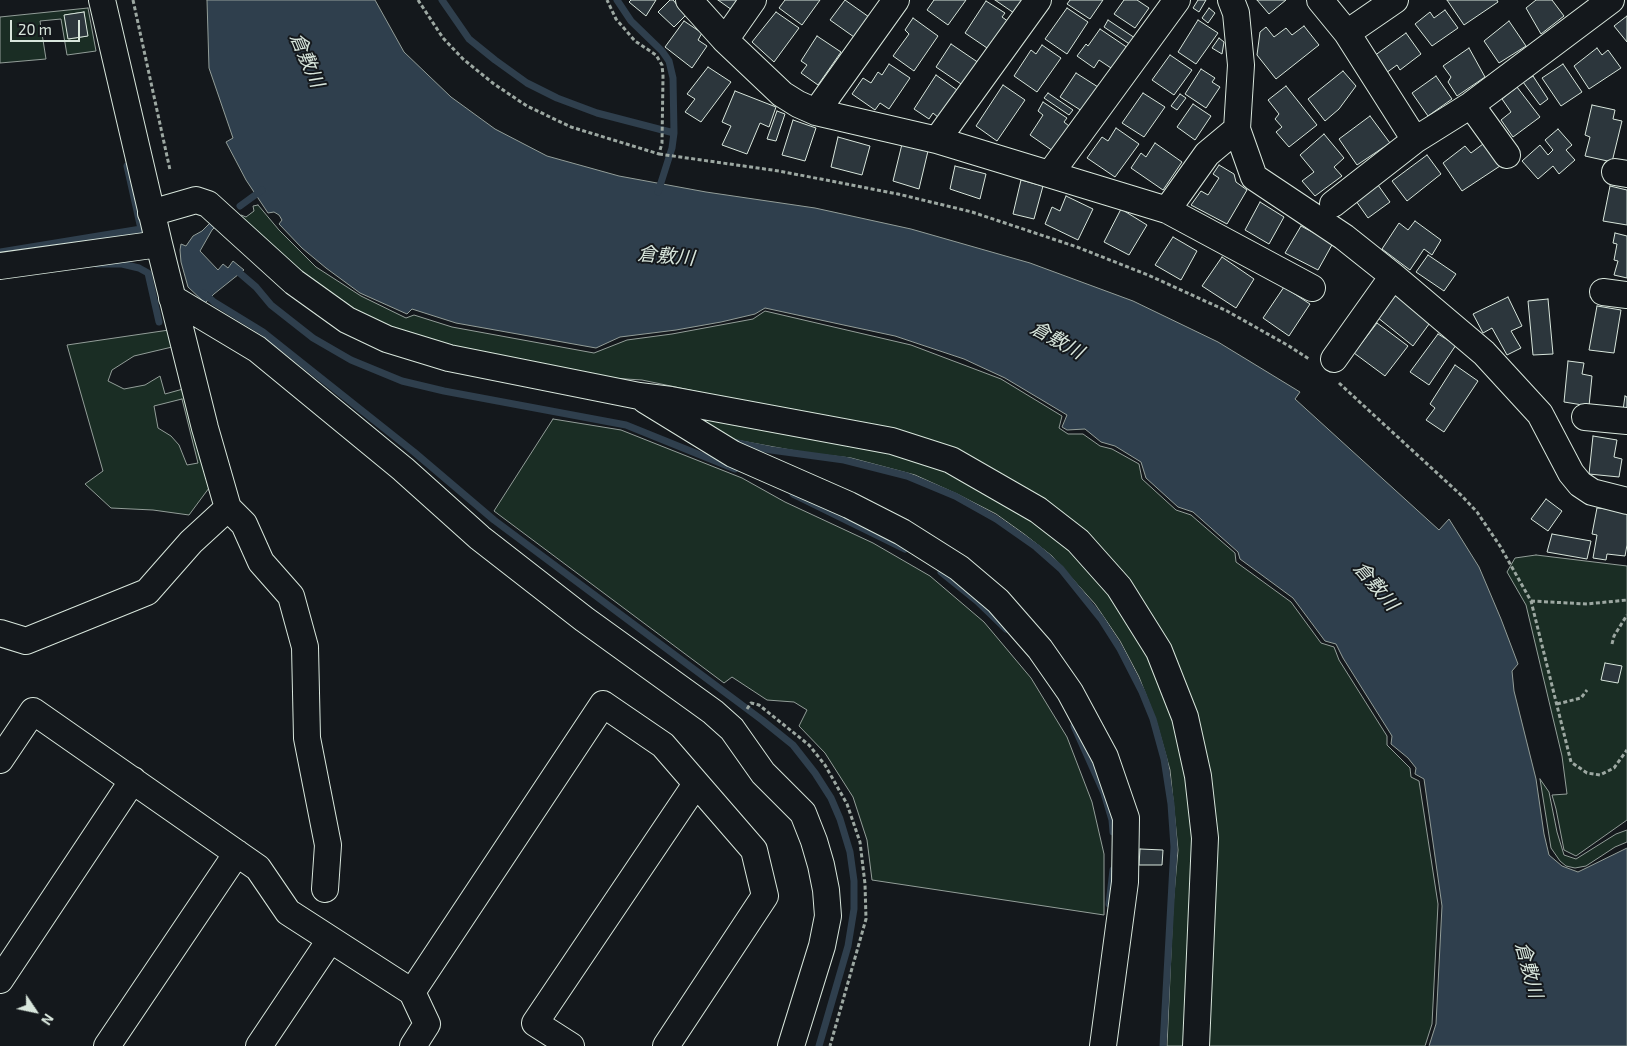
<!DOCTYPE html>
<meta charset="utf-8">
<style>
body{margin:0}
#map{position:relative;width:1627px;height:1046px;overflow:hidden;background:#14181c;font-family:"Exo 2",sans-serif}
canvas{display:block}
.north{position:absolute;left:10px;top:986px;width:50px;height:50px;-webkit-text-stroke:4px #14181c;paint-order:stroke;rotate:124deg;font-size:14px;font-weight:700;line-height:20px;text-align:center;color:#d8e6dc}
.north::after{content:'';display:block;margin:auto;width:18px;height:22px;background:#d8e6dc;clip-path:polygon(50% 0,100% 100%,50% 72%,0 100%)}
.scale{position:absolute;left:10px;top:20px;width:70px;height:22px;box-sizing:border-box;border:2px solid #d8e6dc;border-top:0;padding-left:6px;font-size:15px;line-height:18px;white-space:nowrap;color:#d8e6dc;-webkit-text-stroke:4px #14181c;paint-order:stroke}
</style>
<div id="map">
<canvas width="1627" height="1046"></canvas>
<div class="north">N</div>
<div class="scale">20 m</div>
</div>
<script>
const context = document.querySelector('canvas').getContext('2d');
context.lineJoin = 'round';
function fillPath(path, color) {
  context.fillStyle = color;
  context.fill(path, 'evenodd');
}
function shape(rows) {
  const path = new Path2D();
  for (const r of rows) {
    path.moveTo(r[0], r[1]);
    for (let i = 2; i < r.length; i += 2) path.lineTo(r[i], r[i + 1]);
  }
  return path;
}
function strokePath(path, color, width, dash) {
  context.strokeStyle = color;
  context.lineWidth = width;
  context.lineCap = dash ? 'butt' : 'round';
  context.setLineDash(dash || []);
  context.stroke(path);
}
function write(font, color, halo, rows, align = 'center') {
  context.font = font + ' "Exo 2","Noto Sans JP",sans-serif';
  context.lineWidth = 4;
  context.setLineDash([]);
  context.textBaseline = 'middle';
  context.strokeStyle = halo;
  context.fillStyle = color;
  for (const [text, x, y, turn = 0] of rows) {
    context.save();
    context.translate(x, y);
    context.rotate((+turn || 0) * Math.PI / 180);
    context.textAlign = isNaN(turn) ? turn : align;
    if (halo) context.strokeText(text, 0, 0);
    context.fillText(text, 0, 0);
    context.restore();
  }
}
const green = shape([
 [88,8,96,51,67,55,61,19,40,21,46,59,0,63,0,17,88,8],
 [84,12,87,36,69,39,65,15,84,12],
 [258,205,279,230,316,267,361,296,406,318,414,315,452,327,594,353,627,340,672,334,753,319,765,311,911,345,1001,379,1062,416,1059,428,1068,434,1083,434,1100,446,1112,449,1139,464,1142,479,1176,510,1191,515,1235,553,1236,562,1291,602,1321,643,1334,647,1339,660,1387,736,1387,745,1410,768,1411,777,1419,781,1438,904,1432,1024,1425,1046,1203,1046,1212,887,1147,613,986,469,709,394,642,380,610,378,594,383,366,325,235,220,241,215,246,217,254,211,253,206,258,205],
 [169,330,172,347,134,356,112,370,108,381,124,389,145,385,160,376,165,394,183,389,209,488,189,515,153,510,111,508,85,484,103,471,67,345,169,330],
 [182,399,198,463,187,465,179,445,171,436,158,428,154,406,182,399],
 [669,407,914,454,1016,502,1099,573,1157,660,1196,790,1190,1046,1167,1046,1173,905,1178,850,1170,770,1156,721,1139,677,1120,641,1095,604,1052,556,1024,534,996,514,957,494,915,475,851,458,807,453,730,439,669,407],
 [553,419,621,430,742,478,785,502,873,543,930,576,984,622,1031,678,1067,737,1092,802,1104,854,1104,915,872,880,867,840,853,797,825,753,799,726,807,710,794,702,767,700,732,677,724,683,494,511,553,419],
 [1536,555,1627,566,1627,820,1576,856,1564,850,1556,809,1552,795,1567,794,1562,756,1526,605,1507,572,1515,558,1536,555],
 [1540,779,1549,792,1557,832,1564,855,1576,859,1616,834,1627,830,1627,842,1615,847,1586,866,1575,868,1566,866,1560,861,1551,848,1540,779]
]);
fillPath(green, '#1a2d24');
strokePath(green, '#939e99', 1);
const water = shape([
 [207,0,375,0,404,52,451,97,495,129,547,156,619,176,706,192,815,208,911,229,1030,263,1133,301,1218,342,1300,392,1295,399,1439,530,1449,519,1479,567,1501,619,1518,664,1512,671,1514,691,1536,779,1544,834,1549,855,1562,866,1578,872,1627,848,1627,1046,1429,1046,1436,1024,1442,906,1424,779,1415,774,1416,768,1408,758,1391,744,1392,736,1343,658,1336,644,1325,641,1293,598,1240,559,1238,552,1193,512,1178,507,1146,478,1141,462,1115,446,1101,442,1085,429,1067,430,1062,427,1067,415,1005,378,964,359,895,336,839,324,765,308,755,314,721,322,676,330,620,337,596,348,456,323,412,309,407,314,360,293,326,268,302,248,279,224,282,220,279,215,274,212,268,213,246,180,226,142,233,138,209,68,207,0],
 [212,221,216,226,212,230,200,251,218,270,223,264,228,268,233,261,244,270,214,294,205,303,188,287,181,262,180,250,181,244,186,246,193,236,202,231,212,221]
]);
fillPath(water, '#2f3f4d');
strokePath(water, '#939e99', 1);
strokePath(shape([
 [442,0,469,39,495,60,527,83,557,98,597,113,674,133,672,148,658,192],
 [617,0,631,21,662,51,669,61,673,78,674,133],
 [127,166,141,229],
 [240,206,262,190],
 [0,252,141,229,144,231],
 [97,264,122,264,139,268,148,273,159,322],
 [233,270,235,269,256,287,271,305,313,338,351,360,402,381,444,391,626,425,735,469],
 [204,293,214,302,263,332,414,452,494,520,762,720,793,745,815,773,831,798,840,819,850,852,854,881,854,909,848,946,819,1046],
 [733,442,771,450,844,460,907,476,955,496,996,519,1036,547,1061,569,1101,619,1120,649,1142,692,1153,719,1164,759,1171,804,1174,847,1163,1046],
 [793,494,905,549],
 [941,572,977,601,1006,629],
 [1074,726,1104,793,1112,820,1113,832],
 [1109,904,1113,870]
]), '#2f3f4d', 7);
const building = shape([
 [631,0,656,0,646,16,629,2,631,0],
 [670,0,673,0,686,15,674,27,658,12,670,0],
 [718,0,738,0,732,10,718,0],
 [785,0,820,0,802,25,779,8,785,0],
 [845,0,869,17,854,37,830,20,845,0],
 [934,0,966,0,948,25,927,10,934,0],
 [995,0,1022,0,1014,13,995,0],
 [1070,0,1103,0,1090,19,1067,4,1070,0],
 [1124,0,1137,0,1149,8,1135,28,1114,14,1124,0],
 [1198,0,1206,0,1199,12,1193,8,1198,0],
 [1257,0,1286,0,1269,14,1257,0],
 [1447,0,1497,0,1498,2,1464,25,1447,0],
 [1536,0,1552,0,1564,16,1541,34,1526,8,1536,0],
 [986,1,1005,13,1002,17,1009,22,990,50,965,33,986,1],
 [1067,8,1088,22,1067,54,1045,39,1067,8],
 [1209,8,1215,13,1208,23,1202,18,1209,8],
 [1445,10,1458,28,1432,46,1415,24,1430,12,1434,18,1445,10],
 [84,12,88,36,68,39,64,15,84,12],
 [776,12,799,28,774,62,752,42,776,12],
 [1627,16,1627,42,1614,26,1627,16],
 [913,18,938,36,914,71,893,56,909,34,905,30,913,18],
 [1108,20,1135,38,1131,45,1104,27,1108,20],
 [1198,20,1218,33,1196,64,1178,52,1198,20],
 [684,21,702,33,698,40,707,46,692,68,665,47,684,21],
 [1509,21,1526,46,1499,63,1484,41,1509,21],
 [1304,26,1319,45,1276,79,1257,55,1260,32,1266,27,1274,37,1286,28,1292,35,1304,26],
 [1100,29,1128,48,1114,70,1099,60,1094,68,1077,56,1086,44,1088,46,1100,29],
 [1406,33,1421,54,1400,70,1397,65,1386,73,1374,56,1406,33],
 [817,36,841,52,818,85,801,73,807,65,801,61,817,36],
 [1219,38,1224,42,1222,54,1212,48,1219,38],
 [951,44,979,63,964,86,936,67,951,44],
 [1042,45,1061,58,1037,92,1014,76,1031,50,1036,54,1042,45],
 [1469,48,1485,77,1457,96,1448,82,1451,77,1443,66,1469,48],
 [1597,48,1602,55,1608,50,1621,68,1589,89,1574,66,1597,48],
 [1170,55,1192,70,1174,95,1152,80,1170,55],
 [889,64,910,78,889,109,880,103,875,110,852,94,863,78,871,83,878,72,882,75,889,64],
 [1563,64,1582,92,1561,106,1542,78,1563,64],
 [708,67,731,82,701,122,685,112,695,99,687,94,708,67],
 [1201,69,1215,78,1212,82,1220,87,1206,108,1185,94,1201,69],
 [1343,71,1356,86,1339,109,1325,121,1308,99,1343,71],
 [1076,73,1098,87,1082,111,1060,97,1076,73],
 [936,75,957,90,939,118,933,113,929,119,914,109,936,75],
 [1436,76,1452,99,1428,116,1412,93,1436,76],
 [1533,76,1548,99,1540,105,1523,82,1533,76],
 [1003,85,1025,100,997,141,976,126,1003,85],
 [1286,86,1317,125,1289,147,1276,132,1282,127,1275,119,1279,114,1268,100,1286,86],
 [1517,87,1540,117,1513,137,1501,120,1511,112,1502,99,1517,87],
 [735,91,776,107,769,127,760,123,747,154,722,145,731,126,722,122,735,91],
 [1048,93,1073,110,1069,115,1044,98,1048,93],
 [1143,93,1165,107,1144,137,1122,123,1143,93],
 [1180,94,1186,98,1177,110,1171,106,1180,94],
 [1043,102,1067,118,1064,122,1069,126,1053,151,1030,135,1043,115,1038,111,1043,102],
 [1193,104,1211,116,1195,140,1177,127,1193,104],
 [1592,105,1615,110,1613,119,1622,121,1612,162,1585,156,1590,137,1585,135,1592,105],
 [777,111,785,114,776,141,767,139,777,111],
 [1370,116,1390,143,1357,165,1339,139,1370,116],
 [793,120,816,128,805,161,782,155,793,120],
 [1116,128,1139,144,1115,177,1087,158,1102,137,1108,141,1116,128],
 [1558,129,1572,145,1566,150,1575,160,1559,174,1553,166,1538,179,1522,161,1540,145,1548,155,1553,150,1545,140,1558,129],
 [1324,134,1344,158,1334,167,1342,176,1315,196,1302,181,1314,172,1300,155,1324,134],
 [838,137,870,146,862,175,831,167,838,137],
 [1155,143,1182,162,1163,190,1131,168,1141,153,1146,157,1155,143],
 [902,144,928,151,919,189,893,181,902,144],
 [1483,144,1500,166,1462,191,1443,163,1465,146,1471,153,1483,144],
 [1427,155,1441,174,1407,201,1392,181,1427,155],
 [1219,165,1234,174,1236,182,1247,190,1227,224,1191,205,1201,191,1208,195,1219,178,1213,174,1219,165],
 [955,166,986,174,980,199,950,189,955,166],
 [1021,180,1043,186,1034,219,1013,214,1021,180],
 [1378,185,1390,202,1368,218,1356,201,1378,185],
 [1610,186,1627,190,1627,225,1603,221,1610,186],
 [1066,196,1093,209,1078,240,1045,224,1052,207,1060,211,1066,196],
 [1260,202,1284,217,1269,244,1245,230,1260,202],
 [1121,209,1147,225,1129,255,1104,242,1121,209],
 [1415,221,1441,240,1432,255,1424,249,1410,270,1382,249,1399,223,1408,230,1415,221],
 [1301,226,1333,243,1318,270,1285,253,1301,226],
 [1615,233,1627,236,1627,278,1614,275,1618,261,1614,260,1617,244,1613,243,1615,233],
 [1173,237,1197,251,1181,280,1155,265,1173,237],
 [1428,255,1456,274,1444,291,1416,272,1428,255],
 [1222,257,1254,279,1236,308,1202,286,1222,257],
 [1284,287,1310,304,1289,336,1263,318,1284,287],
 [1397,292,1432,320,1413,346,1377,317,1397,292],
 [1508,297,1522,326,1511,331,1521,348,1507,355,1492,328,1483,333,1473,314,1508,297],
 [1548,299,1553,354,1533,355,1528,301,1548,299],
 [1597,306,1621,310,1614,353,1589,350,1597,306],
 [1377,323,1408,346,1385,376,1354,353,1377,323],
 [1438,334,1456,345,1429,385,1410,372,1438,334],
 [1568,361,1584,363,1582,374,1592,376,1589,406,1564,402,1568,361],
 [1455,365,1478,381,1444,432,1426,420,1435,408,1430,404,1455,365],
 [1625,396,1627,397,1627,411,1623,410,1625,396],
 [1593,436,1617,440,1614,457,1622,459,1619,477,1589,474,1593,436],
 [1546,499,1562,511,1548,531,1531,519,1546,499],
 [1597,508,1627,511,1627,545,1625,556,1607,554,1606,560,1593,558,1597,535,1592,534,1597,508],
 [1552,534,1591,541,1587,559,1547,552,1552,534],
 [1605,663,1622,666,1618,683,1601,680,1605,663],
 [1140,849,1163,850,1162,865,1139,865,1140,849]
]);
fillPath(building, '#2c363c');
strokePath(building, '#d8e6dc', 1);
const minor = shape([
 [102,0,159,244,205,428,228,508,244,524,261,562,291,596,305,647,307,738,328,845,325,889],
 [689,0,725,40,782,94,798,104,816,112,937,140,1167,210,1312,288],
 [1231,0,1236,13,1241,65,1237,129,1254,177,1344,237,1393,276,1484,353,1540,414,1571,473,1580,484,1592,492,1627,501],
 [1320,0,1347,33,1415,140],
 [1347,33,1395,0],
 [725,40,753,0],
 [1471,105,1507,155],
 [816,112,896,0],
 [937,140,1038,0],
 [1615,172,1627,174],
 [1050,174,1177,0],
 [1333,204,1415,140,1471,105,1611,0],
 [1167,210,1207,154,1237,129],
 [151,213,196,200,208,204,294,282,347,320,387,339,449,358,639,396,671,400,892,441,951,460,1038,510,1078,541,1119,587,1159,651,1185,717,1198,776,1205,838,1196,1046],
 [0,266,159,244],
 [1603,292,1627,295],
 [172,298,257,349,403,469,480,538,584,619,713,712,732,729,763,773,803,813,814,841,821,865,826,890,828,916,822,946,791,1046],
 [1334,359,1393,276],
 [645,400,733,454,849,505,902,532,959,568,998,601,1040,649,1070,692,1105,757,1126,818,1125,882,1103,1046],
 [1585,417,1627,421],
 [0,633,26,641,147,592,191,542,228,508],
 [0,760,33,711,258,868,288,912,412,992,427,1024,413,1046],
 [0,980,133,780],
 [412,992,603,704,663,745,754,850,765,896,666,1046],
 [107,1046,237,853],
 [259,1046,330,940],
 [571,1046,535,1023,696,784]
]);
strokePath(minor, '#d8e6dc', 28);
strokePath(shape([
 [133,0,170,170],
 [418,0,443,38,463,59,494,84,527,106,571,127,659,154,662,143,663,76,662,65,656,55,635,41,616,19,607,0],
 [659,154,779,171,898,194,972,212,1077,247,1148,275,1227,311,1289,346,1309,359],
 [1339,383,1462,496,1477,512,1500,546,1531,601,1571,762,1587,773,1600,775,1614,768,1627,750],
 [1531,601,1587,604,1627,600],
 [1612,644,1614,636,1627,615],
 [1557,704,1581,698,1587,690],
 [747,709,751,703,759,705,809,745,825,765,847,804,860,842,865,884,866,919,830,1046]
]), '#9da8a2', 3, [4, 2.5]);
strokePath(minor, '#14181c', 26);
write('italic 19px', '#d8e6dc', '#14181c', [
 ["倉敷川",307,60,67],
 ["倉敷川",666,256,5],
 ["倉敷川",1057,340,29],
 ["倉敷川",1376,586,50],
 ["倉敷川",1529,970,75]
]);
</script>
